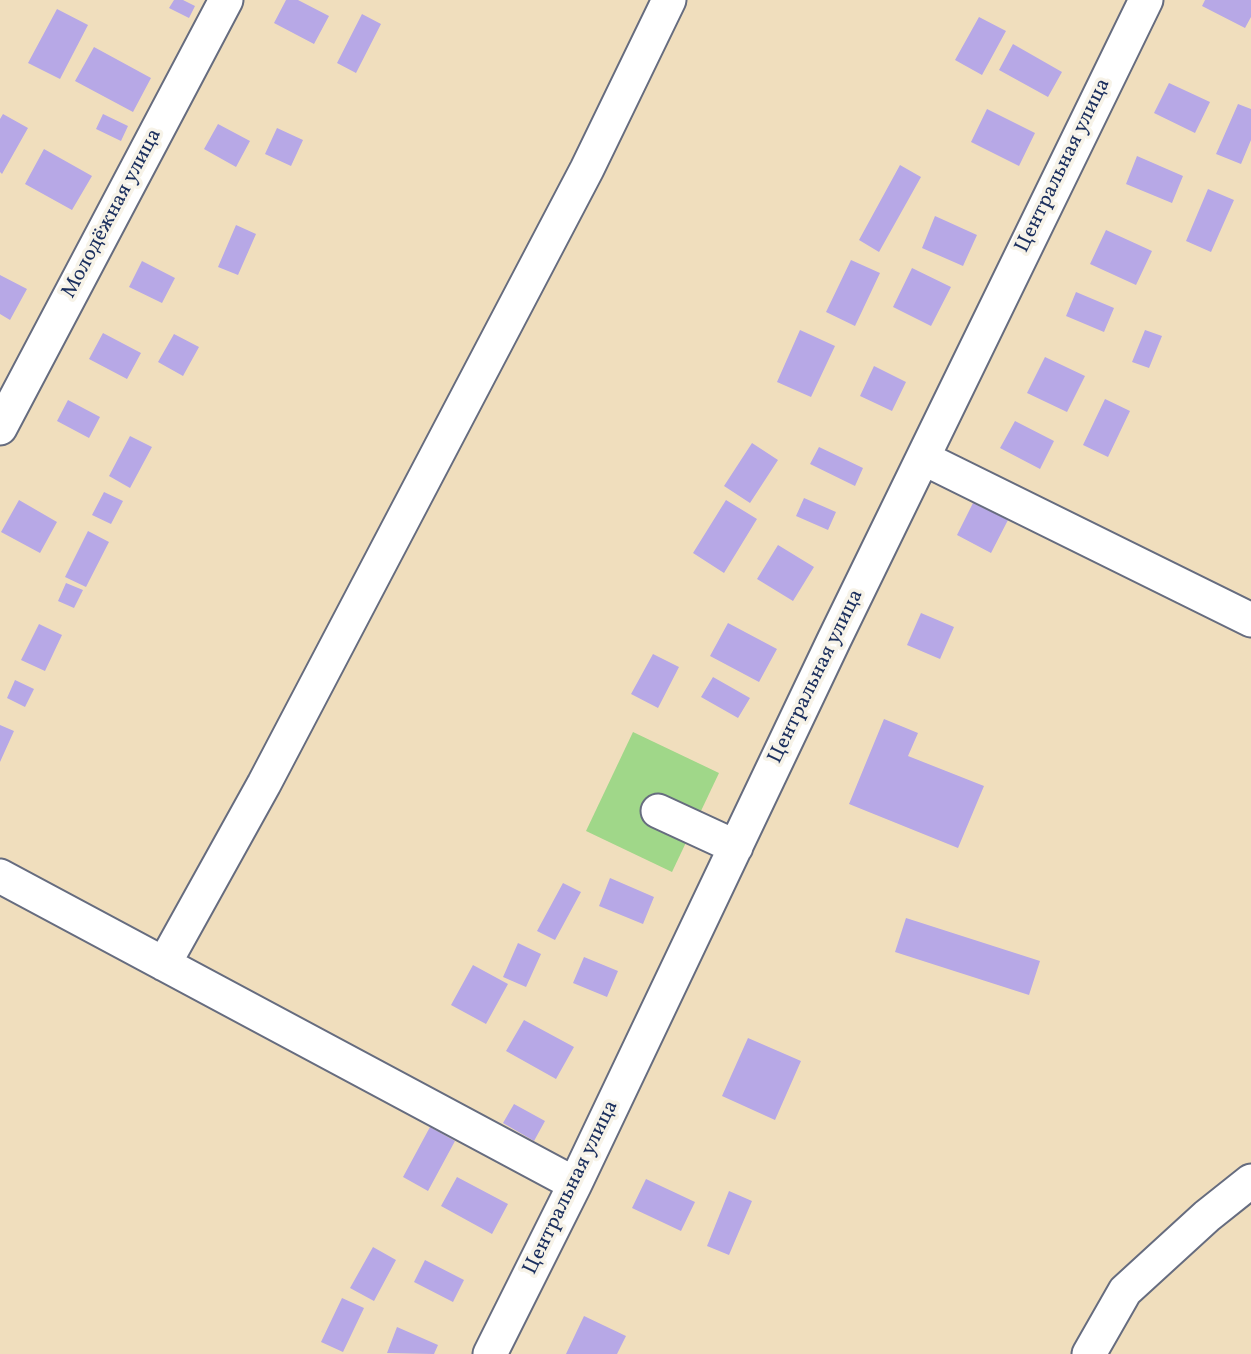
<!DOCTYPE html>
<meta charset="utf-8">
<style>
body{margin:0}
canvas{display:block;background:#f0debd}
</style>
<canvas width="1251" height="1354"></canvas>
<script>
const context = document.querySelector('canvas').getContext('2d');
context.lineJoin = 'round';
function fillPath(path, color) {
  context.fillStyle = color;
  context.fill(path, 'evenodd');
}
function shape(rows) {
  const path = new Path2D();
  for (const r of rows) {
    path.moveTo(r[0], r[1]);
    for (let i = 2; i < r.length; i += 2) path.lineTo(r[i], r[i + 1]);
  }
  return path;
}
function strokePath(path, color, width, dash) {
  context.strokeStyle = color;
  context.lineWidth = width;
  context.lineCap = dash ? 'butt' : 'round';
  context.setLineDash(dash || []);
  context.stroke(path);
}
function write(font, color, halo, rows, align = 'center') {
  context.font = font + ' Vollkorn,serif';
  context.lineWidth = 7;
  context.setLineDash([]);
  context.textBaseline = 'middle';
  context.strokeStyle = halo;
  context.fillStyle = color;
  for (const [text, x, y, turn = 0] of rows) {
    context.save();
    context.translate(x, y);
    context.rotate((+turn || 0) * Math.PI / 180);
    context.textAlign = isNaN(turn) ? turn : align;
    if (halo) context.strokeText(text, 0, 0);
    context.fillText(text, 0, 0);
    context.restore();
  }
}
fillPath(shape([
 [633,732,719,773,672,872,586,831]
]), '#a0d789');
fillPath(shape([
 [174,0,183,0,195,6,189,18,169,8],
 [286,0,298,0,329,16,314,44,274,23],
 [1205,0,1251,0,1251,17,1245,28,1202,6],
 [57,9,88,25,60,79,28,63],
 [362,14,381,24,356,73,337,63],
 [979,17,1006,31,982,75,955,60],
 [1013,44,1062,72,1048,97,999,70],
 [94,47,151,78,133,112,75,81],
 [1169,83,1210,102,1195,133,1154,113],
 [1238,104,1251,109,1251,140,1241,164,1216,154],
 [987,109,1035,133,1019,166,971,142],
 [3,114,28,128,2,174,0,172,0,119],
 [103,114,128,126,121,141,96,129],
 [218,124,250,141,236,167,204,149],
 [277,128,303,140,291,166,265,154],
 [44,149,92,176,72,210,25,184],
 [1137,156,1183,176,1172,203,1126,184],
 [900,165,921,177,879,252,859,240],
 [1208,189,1234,200,1211,252,1186,241],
 [935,216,977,235,963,266,922,248],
 [236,225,256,234,238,275,218,267],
 [1106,230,1152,251,1136,285,1090,264],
 [851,260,880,273,855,326,826,312],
 [142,261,175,278,162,303,129,287],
 [912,268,951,287,931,326,893,307],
 [0,275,27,289,10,320,0,314],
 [1076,292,1114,308,1104,332,1066,316],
 [800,330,835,346,811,397,777,382],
 [1145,330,1162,336,1149,368,1132,362],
 [103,333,141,353,127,379,89,359],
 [174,334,199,347,183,376,158,362],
 [1045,357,1085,376,1067,412,1027,393],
 [874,366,906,382,892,411,860,396],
 [1105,399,1130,411,1108,457,1083,445],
 [68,400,100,417,89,438,57,421],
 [1015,421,1054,441,1040,469,1000,448],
 [130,436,152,447,130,488,109,476],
 [752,443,778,460,750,503,724,486],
 [819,447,863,468,855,486,810,464],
 [104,492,123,501,111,524,92,515],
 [804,498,836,512,828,530,796,516],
 [19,500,57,522,40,553,1,532],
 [726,500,757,519,724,573,693,553],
 [973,503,1008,520,991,553,957,535],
 [88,531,109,542,86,587,65,577],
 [778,545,814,567,793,601,757,579],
 [66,583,83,590,74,608,58,601],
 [921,613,954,627,940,659,907,645],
 [728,623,777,649,759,682,710,656],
 [39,624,62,635,45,671,21,660],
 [653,654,679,667,658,708,631,694],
 [713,677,750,698,738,718,701,697],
 [15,680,34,689,25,707,7,698],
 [884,719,918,733,908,756,984,786,958,848,849,804],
 [0,725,14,731,0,762],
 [610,878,654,897,643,924,599,906],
 [563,883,581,892,555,940,537,931],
 [906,918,1040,961,1029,995,895,952],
 [518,943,541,954,526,987,503,977],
 [584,957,618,971,607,997,573,983],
 [473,965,508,984,486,1024,451,1005],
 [524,1020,574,1047,556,1079,506,1051],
 [748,1038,801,1061,775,1120,722,1096],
 [514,1104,545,1121,534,1141,503,1123],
 [430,1127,455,1141,428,1191,403,1177],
 [457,1177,508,1204,492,1234,441,1206],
 [646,1179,695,1202,681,1231,632,1208],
 [729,1191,752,1201,729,1255,707,1246],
 [373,1247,396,1260,374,1301,350,1288],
 [425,1260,464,1280,453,1302,414,1282],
 [342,1298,364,1308,343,1352,321,1342],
 [584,1316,626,1336,617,1354,566,1354],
 [397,1327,438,1345,434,1354,387,1353]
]), '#b7a8e6');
const minor = shape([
 [0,428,226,0],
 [923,458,1251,620],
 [658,811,736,847],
 [0,876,575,1184],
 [164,964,264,784,587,169,669,0],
 [490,1354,575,1184,834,640,1146,0],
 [1089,1354,1125,1291,1207,1216,1251,1181]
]);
strokePath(minor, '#666c7f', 37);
strokePath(minor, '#fff', 33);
write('21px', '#1b2f5e', '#f7f3e8', [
 ["Центральная улица",1064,166,-64],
 ["Молодёжная улица",113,214,-62],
 ["Центральная улица",817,677,-64],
 ["Центральная улица",572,1188,-64]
]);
</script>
